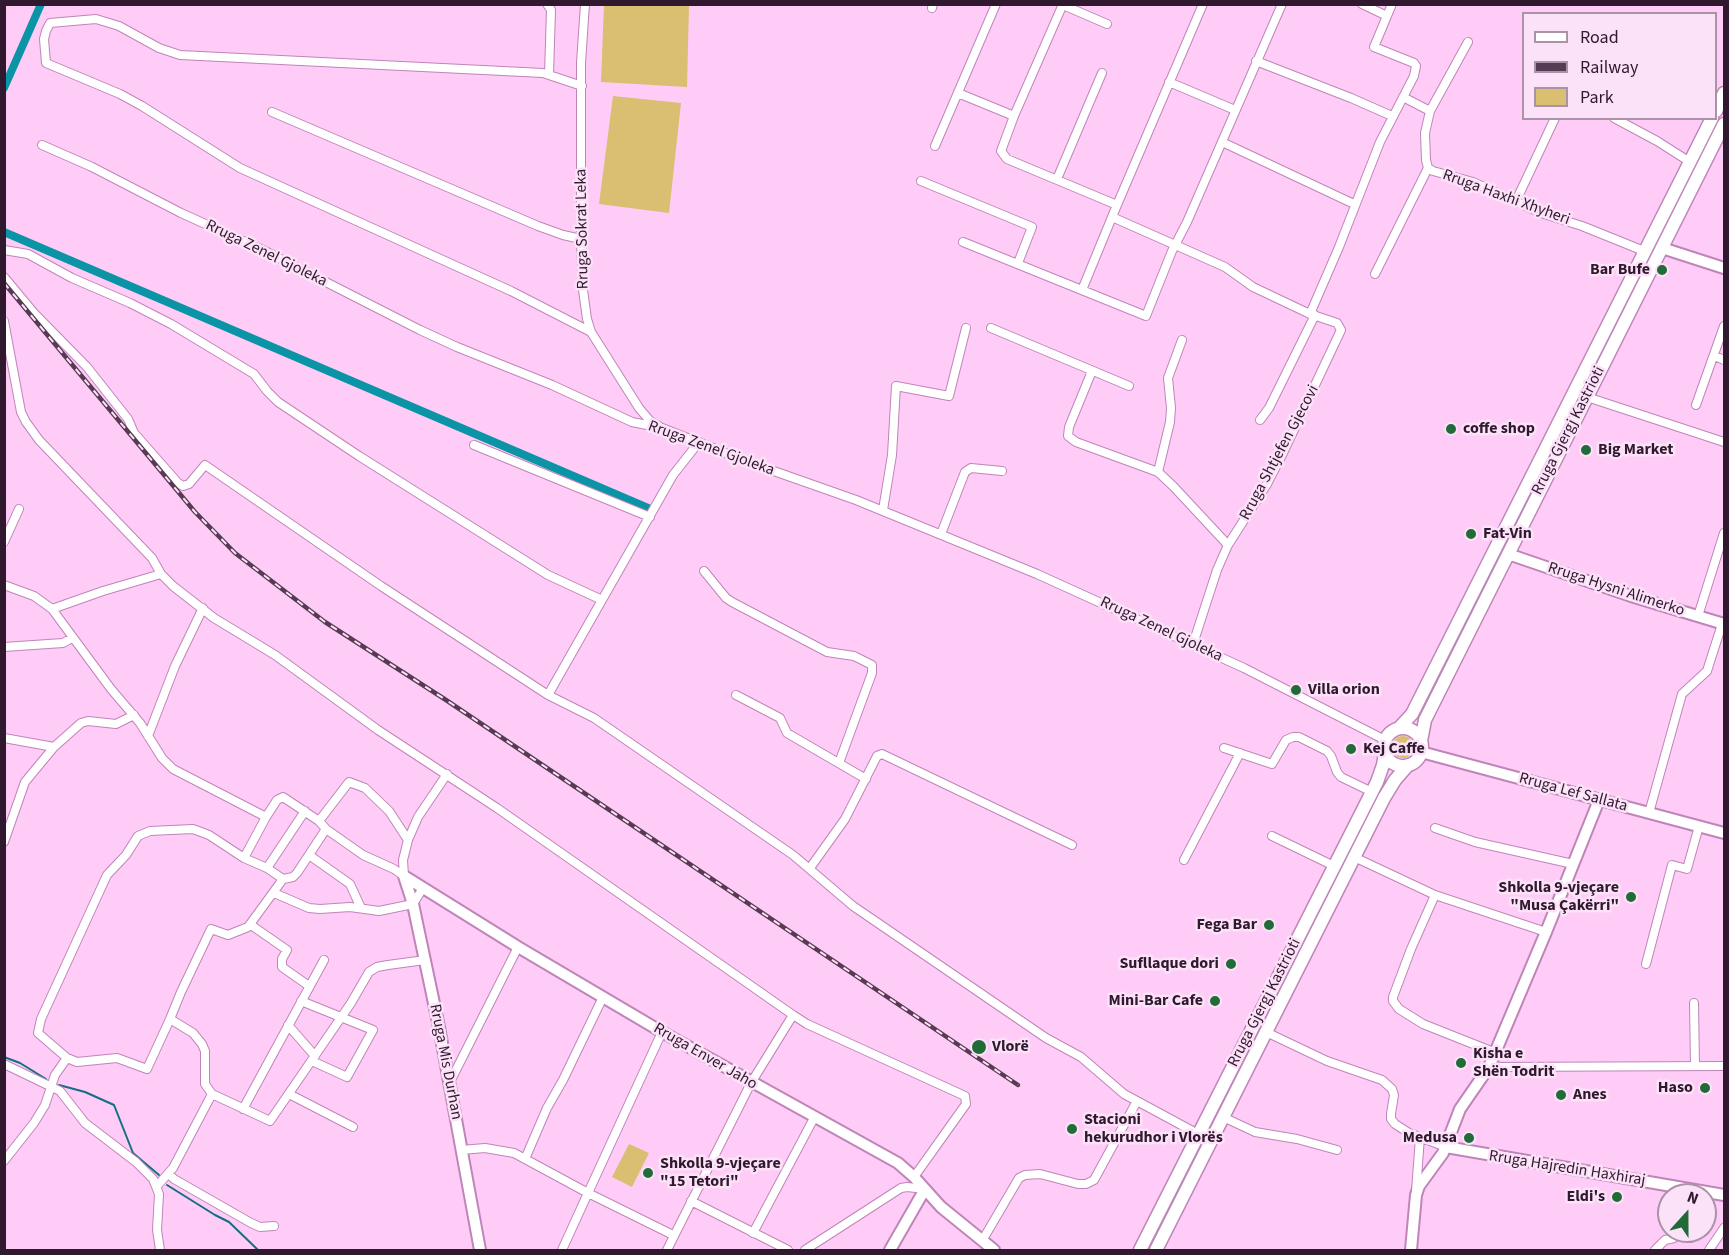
<!DOCTYPE html>
<meta charset="utf-8">
<style>
body{margin:0}
#map{position:relative;width:1729px;height:1255px;overflow:hidden;background:#feccf7;font-family:"Source Sans 3",sans-serif}
canvas{display:block}
.frame{position:absolute;inset:0;border:6px solid #30192e;pointer-events:none}
.legend{position:absolute;left:1522px;top:12px;width:195px;height:108px;box-sizing:border-box;background:#fce2f8;border:2px solid #aa92a7;margin:0;padding:8px 10px;list-style:none;font-size:18px;color:#30192e}
.legend li{display:flex;align-items:center;gap:12px;height:30px}
.legend b{width:30px;border:2px solid #aa92a7}
.north{position:absolute;left:1657px;top:1183px;width:60px;height:60px;box-sizing:border-box;background:#fce2f8;border:2px solid #aa92a7;border-radius:50%;rotate:21deg;font-size:16px;font-weight:700;line-height:24px;text-align:center;color:#30192e}
.north::after{content:'';display:block;margin:auto;width:21px;height:27px;background:#216b38;clip-path:polygon(50% 0,100% 100%,50% 72%,0 100%)}
</style>
<div id="map">
<canvas width="1729" height="1255"></canvas>
<div class="frame"></div>
<ul class="legend">
<li><b style="height:8px;background:#fff"></b>Road</li>
<li><b style="height:8px;background:#573b54"></b>Railway</li>
<li><b style="height:16px;background:#dabe71"></b>Park</li>
</ul>
<div class="north">N</div>
</div>
<script>
const context = document.querySelector('canvas').getContext('2d');
context.lineJoin = 'round';
function fillPath(path, color) {
  context.fillStyle = color;
  context.fill(path, 'evenodd');
}
function shape(rows) {
  const path = new Path2D();
  for (const r of rows) {
    if (r.length === 3) {
      path.moveTo(r[0] + r[2], r[1]);
      path.arc(r[0], r[1], r[2], 0, 2 * Math.PI);
      continue;
    }
    path.moveTo(r[0], r[1]);
    for (let i = 2; i < r.length; i += 2) path.lineTo(r[i], r[i + 1]);
  }
  return path;
}
function strokePath(path, color, width, dash) {
  context.strokeStyle = color;
  context.lineWidth = width;
  context.lineCap = dash ? 'butt' : 'round';
  context.setLineDash(dash || []);
  context.stroke(path);
}
function write(font, color, halo, rows, align = 'center') {
  context.font = font + ' "Source Sans 3",sans-serif';
  context.lineWidth = 5;
  context.setLineDash([]);
  context.textBaseline = 'middle';
  context.strokeStyle = halo;
  context.fillStyle = color;
  for (const [text, x, y, turn = 0] of rows) {
    context.save();
    context.translate(x, y);
    context.rotate((+turn || 0) * Math.PI / 180);
    context.textAlign = isNaN(turn) ? turn : align;
    if (halo) context.strokeText(text, 0, 0);
    context.fillText(text, 0, 0);
    context.restore();
  }
}
fillPath(shape([
 [604,5,689,5,687,87,601,82],
 [613,96,681,103,669,213,599,204],
 [1403,747,11],
 [629,1144,649,1153,632,1187,612,1177]
]), '#dabe71');
strokePath(shape([
 [4,1057,20,1063,46,1079],
 [59,1085,85,1092,114,1105,133,1153,159,1175],
 [167,1185,215,1215,229,1222,258,1250]
]), '#156f82', 2);
strokePath(shape([
 [4,88,41,4],
 [4,232,648,508]
]), '#0a94a6', 8);
const street = shape([
 [547,4,551,10,549,74],
 [585,4,581,63,581,239,583,290,587,319,591,332,639,408,650,421,659,426],
 [1063,4,1014,116,1001,151,1007,159,1117,205,1203,4],
 [1362,4,1387,16],
 [1063,5,1107,24],
 [932,8,933,4],
 [1468,42,1430,111,1425,133,1426,160,1428,168,1433,171,1473,182,1541,213,1582,226,1644,251],
 [1256,61,1351,98,1392,116],
 [1169,82,1235,110],
 [582,86,543,73,180,55,159,48,119,26,96,19,50,23,46,31,44,39,46,63,120,94,142,106,240,168,511,291,591,332],
 [958,93,1014,116],
 [1403,97,1430,111],
 [272,112,538,226,563,235,581,239],
 [1614,118,1657,141,1690,162],
 [1222,142,1354,204],
 [42,145,92,167,181,213,263,250,420,330,457,347,552,385,632,422,662,428,751,463,856,500,1037,574,1244,668,1385,740],
 [935,146,996,4],
 [1057,179,1102,73],
 [921,181,1032,227,1018,263],
 [1516,201,1555,118],
 [1117,205,1112,217,1225,267,1253,287,1310,314,1339,247,1380,142,1414,76,1416,66,1414,63,1374,47,1392,4],
 [963,242,1146,316,1172,251,1187,222,1282,4],
 [4,250,28,254,72,278,130,303,171,324,254,374,267,391,278,402,359,456,548,575,602,600],
 [1375,274,1428,168],
 [4,277,34,313,87,367,128,419,134,433,178,483,183,486,189,484,205,465,381,586,548,695],
 [1082,290,1112,217],
 [4,321,21,412,26,422,39,440,152,558,161,574,173,586,214,618,275,655,378,730,497,808,793,1015,807,1024,965,1096,966,1104,914,1177],
 [991,328,1129,386],
 [1715,356,1724,360],
 [1092,371,1069,427,1068,436,1076,442,1158,472,1173,486,1228,545],
 [1587,397,1724,442],
 [1696,405,1724,326],
 [1260,420,1269,408,1315,315],
 [699,442,673,475,548,695,594,718,793,855,853,906,1046,1038,1081,1057,1124,1094,1198,1134],
 [474,445,650,517],
 [1158,472,1170,422,1171,408,1168,378,1182,340],
 [883,510,892,455,896,386,949,396,966,328],
 [941,534,965,472,971,468,1002,471],
 [4,542,19,509],
 [704,571,726,598,732,602,827,652,854,656,872,665,872,673,839,763],
 [4,585,34,596,52,609,111,689,140,723,162,758,173,769,266,817,277,800,283,797,319,821,349,782,365,788,389,811,408,840,403,860,404,876],
 [52,609,103,591,161,574],
 [1698,616,1724,533],
 [1193,644,1217,570,1228,545,1267,484,1282,455,1341,330,1337,323,1310,314],
 [4,647,63,643,72,638],
 [736,695,780,718,787,733,866,779],
 [148,736,175,666,203,608],
 [4,738,54,747,81,723,88,721,116,724,134,715],
 [1224,748,1272,764,1286,740,1293,737,1299,737,1327,751,1331,756,1337,772,1341,777,1372,792],
 [1649,813,1682,694,1707,671,1722,624],
 [266,817,244,858,267,868,283,879,293,877,297,873,326,829,319,821],
 [1435,828,1475,842,1573,864],
 [326,829,363,855,394,869,404,876],
 [1272,836,1334,866],
 [408,840,418,817,447,774],
 [4,842,25,782,54,747],
 [309,855,350,884,361,908],
 [1354,857,1435,895,1546,932],
 [1184,860,1240,753],
 [267,868,305,811],
 [810,868,845,819,875,760,877,756,882,754,1072,845],
 [274,893,309,908,320,909,350,907,379,911,413,904,423,888],
 [1435,895,1411,949,1393,997,1393,1001,1399,1009,1423,1024,1496,1053],
 [251,925,287,950,282,959,282,967,309,986],
 [1646,964,1672,865,1687,869,1699,826],
 [301,1001,373,1030,347,1077,312,1061],
 [1694,1003,1695,1066],
 [288,1025,315,1056],
 [1266,1032,1327,1061,1382,1080,1392,1089,1394,1095,1391,1114,1391,1119,1395,1124,1409,1133,1446,1147],
 [67,1058,77,1062,117,1058,147,1069,170,1019],
 [4,1064,60,1091,85,1123,136,1162,153,1179,159,1194,157,1230,160,1250],
 [1489,1067,1724,1066],
 [450,1082,518,947],
 [212,1094,270,1121,351,1003,369,972,377,967,388,965,425,960],
 [289,1094,353,1127],
 [243,1109,324,960],
 [1223,1117,1255,1132,1297,1139,1337,1150],
 [461,1150,485,1148,514,1153,588,1193,662,1032],
 [525,1159,547,1108,563,1080,603,997],
 [4,1161,34,1123,45,1105,55,1075,67,1058,38,1033,41,1019,107,875,126,855,138,836,150,831,193,829,209,835,244,858],
 [169,1174,174,1179,251,1223,260,1227,274,1226],
 [157,1186,173,1168,212,1094,205,1084,205,1051,202,1044,193,1033,170,1019,181,992,211,929,228,935,248,927,283,879],
 [1416,1191,1420,1137],
 [691,1201,788,1250],
 [753,1233,814,1118],
 [982,1241,1019,1178,1025,1175,1040,1174,1078,1184,1086,1184,1094,1180,1137,1101],
 [562,1250,588,1193,673,1235],
 [667,1250,751,1083,793,1015],
 [805,1250,901,1188,907,1187,925,1189],
 [1655,1250,1665,1240,1674,1238,1680,1231],
 [1709,1250,1724,1228]
]);
const secondary = shape([
 [1662,248,1724,268],
 [1508,554,1631,596,1724,624],
 [1421,752,1724,833],
 [404,876,518,947,662,1032,898,1163,914,1177,941,1207,994,1250],
 [404,876,413,904,439,1027,480,1250],
 [1446,1147,1724,1195],
 [890,1250,925,1189],
 [1411,1250,1416,1195,1419,1186,1443,1153,1460,1109,1489,1067,1546,932,1599,800]
]);
const primary = shape([
 [1716,111,1724,93],
 [1403,747,19],
 [1399,728,1412,714,1712,118],
 [1421,741,1425,720,1724,124],
 [1140,1250,1377,782,1383,765,1385,753],
 [1156,1250,1384,798,1395,780,1408,765]
]);
strokePath(street, '#bf85b9', 10);
strokePath(secondary, '#bf85b9', 14);
strokePath(primary, '#bf85b9', 15);
strokePath(street, '#fff', 8);
strokePath(secondary, '#fff', 10);
strokePath(primary, '#fff', 12);
const rail = shape([
 [4,283,195,512,235,553,325,622,446,700,1018,1085]
]);
strokePath(rail, '#573b54', 4.5);
strokePath(rail, '#fce2f8', 2, [7]);
for (const [x, y, r, color] of [
 [1662,270,6,"#216b38"],
 [1451,429,6,"#216b38"],
 [1586,450,6,"#216b38"],
 [1471,534,6,"#216b38"],
 [1296,690,6,"#216b38"],
 [1351,749,6,"#216b38"],
 [1631,897,6,"#216b38"],
 [1269,925,6,"#216b38"],
 [1231,964,6,"#216b38"],
 [1215,1001,6,"#216b38"],
 [979,1047,8,"#216b38"],
 [1461,1063,6,"#216b38"],
 [1705,1088,6,"#216b38"],
 [1561,1095,6,"#216b38"],
 [1072,1129,6,"#216b38"],
 [1469,1138,6,"#216b38"],
 [648,1173,6,"#216b38"],
 [1617,1197,6,"#216b38"]
]) {
  const dot = new Path2D();
  dot.arc(x, y, r, 0, 2 * Math.PI);
  context.fillStyle = color;
  context.fill(dot);
  strokePath(dot, '#fce2f8', 2);
}
write('16px', '#30192e', '#fce2f8', [
 ["Rruga Haxhi Xhyheri",1506,198,20],
 ["Rruga Sokrat Leka",583,229,-91],
 ["Rruga Zenel Gjoleka",266,254,26],
 ["Rruga Gjergj Kastrioti",1569,431,-63],
 ["Rruga Zenel Gjoleka",711,449,20],
 ["Rruga Shtjefen Gjecovi",1280,453,-62],
 ["Rruga Hysni Alimerko",1616,590,18],
 ["Rruga Zenel Gjoleka",1161,630,25],
 ["Rruga Lef Sallata",1573,793,15],
 ["Rruga Gjergj Kastrioti",1265,1003,-63],
 ["Rruga Enver Jaho",705,1057,30],
 ["Rruga Mis Durhan",445,1062,79],
 ["Rruga Hajredin Haxhiraj",1567,1169,9]
]);
write('bold 16px', '#30192e', '#fce2f8', [
 ["Bar Bufe",1650,270,"right"],
 ["coffe shop",1463,429],
 ["Big Market",1598,450],
 ["Fat-Vin",1483,534],
 ["Villa orion",1308,690],
 ["Kej Caffe",1363,749],
 ["Shkolla 9-vjeçare",1619,888,"right"],
 ["\"Musa Çakërri\"",1619,906,"right"],
 ["Fega Bar",1257,925,"right"],
 ["Sufllaque dori",1219,964,"right"],
 ["Mini-Bar Cafe",1203,1001,"right"],
 ["Vlorë",992,1047],
 ["Kisha e",1473,1054],
 ["Shën Todrit",1473,1072],
 ["Haso",1693,1088,"right"],
 ["Anes",1573,1095],
 ["Stacioni",1084,1120],
 ["hekurudhor i Vlorës",1084,1138],
 ["Medusa",1457,1138,"right"],
 ["Shkolla 9-vjeçare",660,1164],
 ["\"15 Tetori\"",660,1182],
 ["Eldi's",1605,1197,"right"]
], 'left');
</script>
